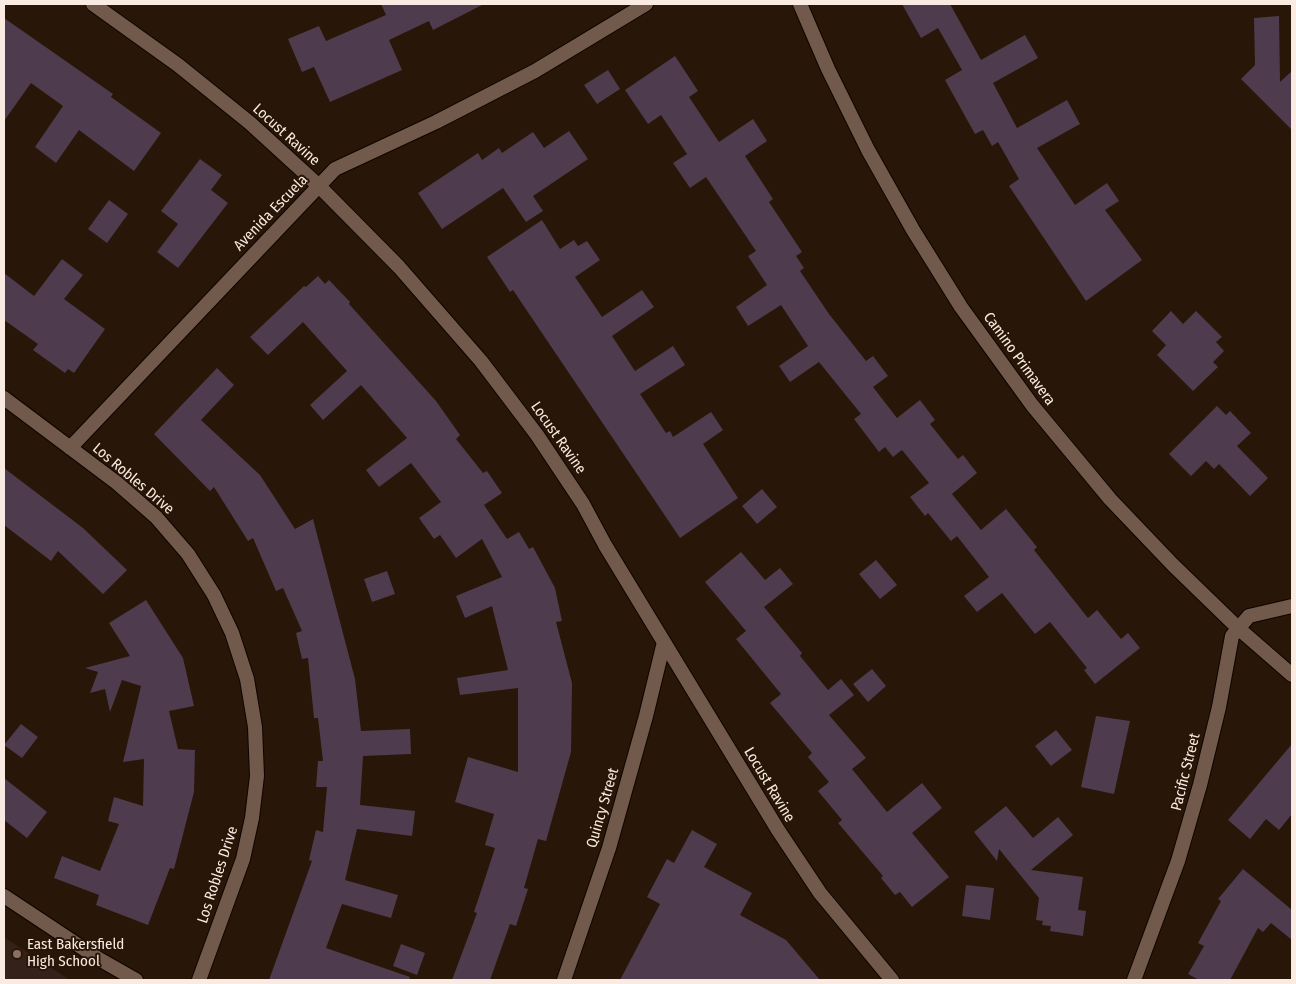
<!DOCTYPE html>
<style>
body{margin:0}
#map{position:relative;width:1296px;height:984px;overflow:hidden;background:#281608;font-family:"Fira Sans Condensed",sans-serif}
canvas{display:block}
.frame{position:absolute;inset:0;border:5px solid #f9ebe2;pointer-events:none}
</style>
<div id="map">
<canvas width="1296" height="984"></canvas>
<div class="frame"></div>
</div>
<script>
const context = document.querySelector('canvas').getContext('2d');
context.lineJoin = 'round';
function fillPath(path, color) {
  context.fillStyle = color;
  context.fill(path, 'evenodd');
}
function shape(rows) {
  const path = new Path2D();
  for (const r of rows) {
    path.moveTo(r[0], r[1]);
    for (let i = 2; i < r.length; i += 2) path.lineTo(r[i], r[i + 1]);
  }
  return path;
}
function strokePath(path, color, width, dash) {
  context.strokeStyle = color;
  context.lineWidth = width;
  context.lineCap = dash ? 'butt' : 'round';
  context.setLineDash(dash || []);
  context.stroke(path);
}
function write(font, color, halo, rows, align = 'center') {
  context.font = font + ' "Fira Sans Condensed",sans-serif';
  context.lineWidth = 4;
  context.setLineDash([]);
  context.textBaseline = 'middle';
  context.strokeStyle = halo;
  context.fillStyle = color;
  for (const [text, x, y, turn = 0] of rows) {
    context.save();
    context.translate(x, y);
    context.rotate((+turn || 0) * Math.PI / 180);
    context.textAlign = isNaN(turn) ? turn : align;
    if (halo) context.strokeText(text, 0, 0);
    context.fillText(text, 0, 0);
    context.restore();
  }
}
fillPath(shape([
 [4,937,45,964,70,980,4,980]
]), '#33211a');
fillPath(shape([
 [381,4,484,4,433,30,429,21,389,40,402,70,330,102,314,67,302,72,288,39,319,26,326,41,386,15],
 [902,4,950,4,981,60,1025,35,1038,58,993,83,1017,128,1067,100,1080,124,1037,148,1075,205,1107,183,1119,201,1105,210,1142,260,1086,301,1009,186,1019,179,998,142,992,146,983,130,975,134,945,80,962,70,938,28,921,38],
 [1279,16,1280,82,1292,71,1292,130,1241,79,1255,65,1254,18],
 [4,18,113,94,111,97,161,133,134,171,79,130,56,163,35,147,63,106,31,83,4,121],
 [675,56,698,91,689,97,719,142,753,119,767,141,745,156,773,199,769,202,802,252,796,256,804,268,800,271,829,314,866,361,873,356,888,376,873,387,897,418,920,400,935,420,930,424,958,459,963,455,977,473,952,494,981,530,1006,509,1037,547,1034,550,1088,618,1097,610,1121,639,1128,633,1140,648,1095,684,1084,670,1087,668,1050,622,1035,634,1002,593,977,612,964,596,989,577,957,536,951,541,928,513,925,516,910,497,929,483,902,450,893,457,885,447,879,452,854,419,861,414,819,362,790,382,779,366,808,346,781,305,748,326,736,307,767,285,748,256,756,251,706,177,690,188,673,163,687,154,661,115,648,124,625,90],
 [608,70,620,89,597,104,584,85],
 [569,131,588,159,533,196,543,211,526,222,503,188,442,229,418,193,478,153,482,160,499,148,502,153,533,132,544,148],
 [200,159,222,175,211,190,228,203,178,268,157,252,178,224,161,211],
 [109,200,128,214,107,243,88,229],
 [542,220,560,249,574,240,578,246,587,241,600,260,575,277,602,317,642,290,654,307,612,336,635,371,673,346,685,365,640,394,666,433,670,431,673,437,711,412,723,430,703,444,738,498,680,538,513,290,510,292,487,257],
 [62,259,83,275,64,299,105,329,74,373,68,369,65,373,33,350,38,344,4,320,4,273,34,296],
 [318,276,325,284,329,280,350,302,349,304,436,401,460,435,456,439,483,473,487,471,502,493,484,505,507,539,519,532,529,549,533,547,555,588,562,621,556,622,572,683,571,752,546,841,538,839,524,888,528,889,516,926,510,924,490,980,452,980,477,913,474,912,495,848,485,845,494,814,455,802,468,757,518,772,518,688,460,695,457,678,508,670,492,606,465,618,456,596,502,577,482,539,456,558,440,535,434,539,419,518,441,502,411,463,379,487,366,470,407,438,361,385,323,420,310,405,347,371,303,322,268,355,250,337,304,286,306,287],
 [1171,311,1183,324,1196,311,1222,337,1216,342,1224,351,1213,362,1218,367,1193,391,1157,355,1166,345,1152,331],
 [217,368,234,385,201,420,260,475,295,529,313,519,355,679,361,731,410,729,411,754,363,756,360,805,415,811,412,836,357,829,345,880,398,895,391,918,342,904,326,948,410,977,409,980,269,980,312,861,309,860,316,830,323,832,327,787,316,787,318,761,323,761,318,718,314,718,308,658,302,659,296,633,302,631,283,588,276,591,253,538,248,541,214,487,210,491,154,434],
 [1217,406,1226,415,1230,411,1251,433,1237,446,1268,478,1250,496,1219,464,1214,469,1206,461,1191,476,1169,454],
 [4,468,83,528,127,570,103,594,58,551,51,561,4,525],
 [762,489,777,507,757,524,742,506],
 [741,552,765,580,780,568,793,584,764,607,802,653,800,656,828,690,841,679,854,695,829,715,866,758,852,769,887,812,922,783,942,808,912,833,949,877,912,907,900,892,895,895,881,878,883,876,838,823,842,820,818,791,829,782,808,757,812,753,770,703,781,694,736,639,746,631,705,582],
 [876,560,897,585,880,599,859,574],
 [387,571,395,594,372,602,364,579],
 [146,600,183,658,194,706,169,711,178,749,195,750,194,792,174,869,170,868,148,925,96,905,99,895,54,878,62,856,100,871,119,824,108,821,114,797,143,806,144,759,123,762,141,686,122,680,110,712,105,689,90,693,98,672,85,668,130,656,109,623],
 [872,669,886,686,868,702,853,684],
 [1096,716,1130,721,1114,794,1081,787],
 [21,724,38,737,22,758,4,745],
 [1056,730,1072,750,1051,766,1035,746],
 [1292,744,1292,814,1279,830,1266,819,1250,839,1228,820],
 [4,778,47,812,27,838,4,820],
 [1006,806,1033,838,1058,817,1073,835,1031,870,1083,877,1078,910,1086,911,1083,936,1050,931,1051,926,1042,925,1043,921,1036,920,1039,898,999,849,997,861,974,832],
 [692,830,717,844,704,867,752,893,740,915,786,940,820,980,620,980,660,904,647,897,667,859,674,863],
 [1243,869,1292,910,1292,940,1271,923,1263,932,1258,928,1230,980,1199,980,1188,974,1204,946,1198,943,1221,901,1218,899],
 [966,885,994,888,990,920,962,916],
 [401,944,425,953,417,975,393,966]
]), '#4e3b4d');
const minor = shape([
 [93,4,178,65,250,123,319,186,399,267,481,361,537,435,583,504,605,545,778,830,820,893,892,980],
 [800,4,828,69,868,150,913,230,961,307,1032,405,1110,499,1173,565,1238,628,1292,675],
 [4,398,117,483,156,517,188,554,214,595,232,633,247,679,255,727,257,776,252,818,243,859,199,980],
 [70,448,335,169,436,122,535,71,646,4],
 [4,896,99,959,136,980],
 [564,980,609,848,646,716,664,642],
 [1134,980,1178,861,1200,785,1219,707,1232,636,1249,616,1292,606]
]);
strokePath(minor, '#100300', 16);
strokePath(minor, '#715a4b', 14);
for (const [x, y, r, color] of [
 [17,954,5,"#8d6e63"]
]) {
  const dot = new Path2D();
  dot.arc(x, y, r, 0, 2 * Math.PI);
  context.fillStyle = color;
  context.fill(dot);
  strokePath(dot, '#281608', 2);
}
write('15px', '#f9ebe2', '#281608', [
 ["Locust Ravine",286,135,42],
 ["Avenida Escuela",271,213,-46],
 ["Camino Primavera",1019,359,54],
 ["Locust Ravine",558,438,55],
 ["Los Robles Drive",133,479,40],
 ["Pacific Street",1186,772,-76],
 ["Locust Ravine",769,785,59],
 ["Quincy Street",603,808,-74],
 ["Los Robles Drive",218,875,-72]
]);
write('15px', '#f9ebe2', '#281608', [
 ["East Bakersfield",27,945],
 ["High School",27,962]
], 'left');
</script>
